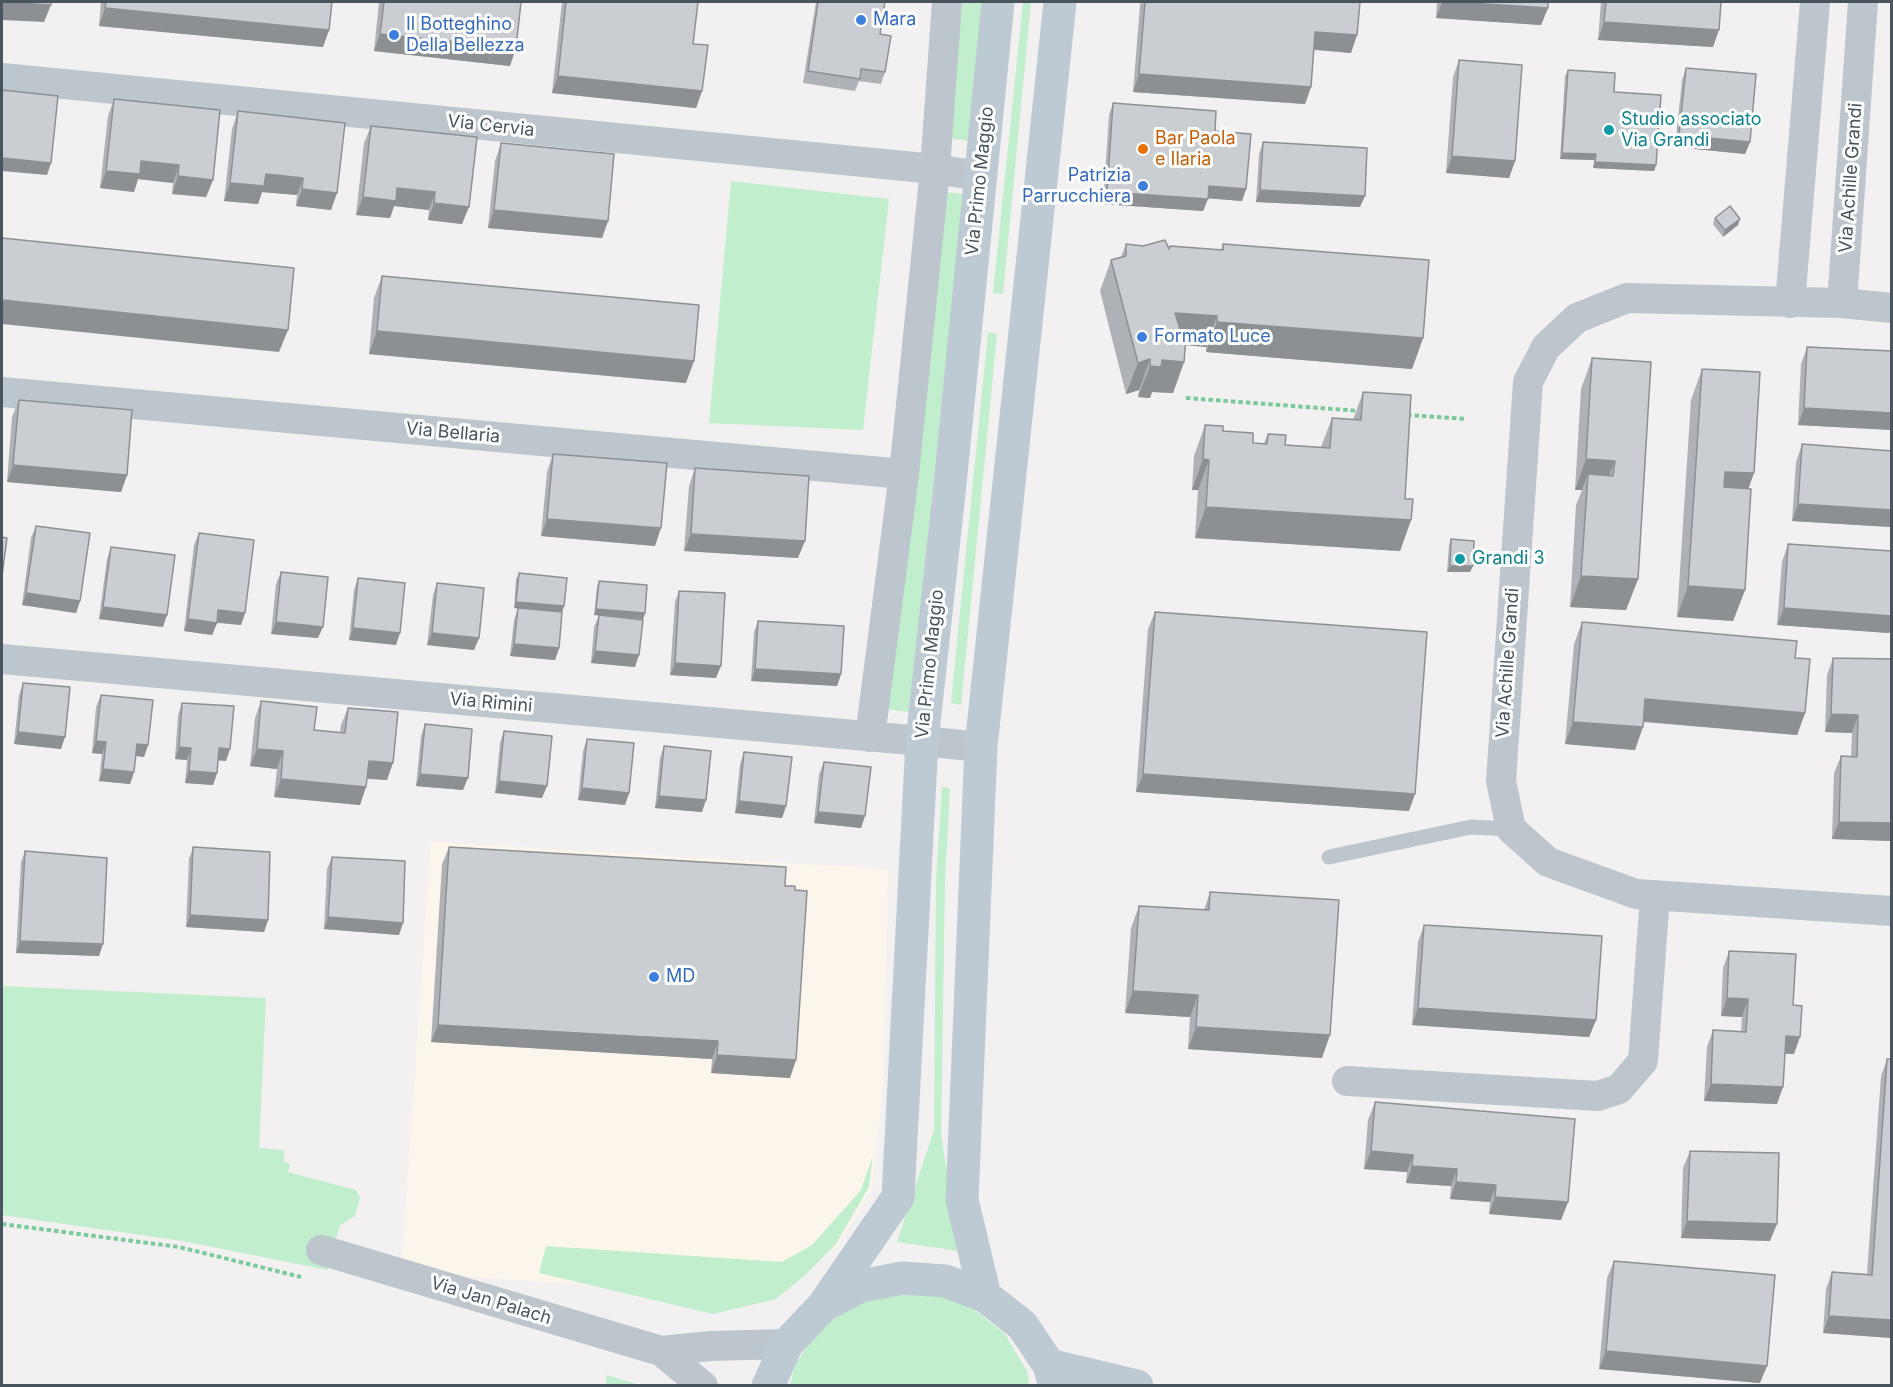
<!DOCTYPE html>
<style>
body{margin:0}
#map{position:relative;width:1893px;height:1387px;overflow:hidden;background:#f2f0f0;font-family:Inter,sans-serif}
canvas{display:block}
.frame{position:absolute;inset:0;border:3px solid #49555d;pointer-events:none}
</style>
<div id="map">
<canvas width="1893" height="1387"></canvas>
<div class="frame"></div>
</div>
<script>
const context = document.querySelector('canvas').getContext('2d');
context.lineJoin = 'round';
function fillPath(path, color) {
  context.fillStyle = color;
  context.fill(path, 'evenodd');
}
function shape(rows) {
  const path = new Path2D();
  for (const r of rows) {
    path.moveTo(r[0], r[1]);
    for (let i = 2; i < r.length; i += 2) path.lineTo(r[i], r[i + 1]);
  }
  return path;
}
function strokePath(path, color, width, dash) {
  context.strokeStyle = color;
  context.lineWidth = width;
  context.lineCap = dash ? 'butt' : 'round';
  context.setLineDash(dash || []);
  context.stroke(path);
}
function write(font, color, halo, rows, align = 'center') {
  context.font = font + ' Inter,sans-serif';
  context.lineWidth = 6;
  context.setLineDash([]);
  context.textBaseline = 'middle';
  context.strokeStyle = halo;
  context.fillStyle = color;
  for (const [text, x, y, turn = 0] of rows) {
    context.save();
    context.translate(x, y);
    context.rotate((+turn || 0) * Math.PI / 180);
    context.textAlign = isNaN(turn) ? turn : align;
    if (halo) context.strokeText(text, 0, 0);
    context.fillText(text, 0, 0);
    context.restore();
  }
}
fillPath(shape([
 [431,842,888,869,883,1085,872,1188,838,1245,774,1298,401,1272]
]), '#fcf5eb');
fillPath(shape([
 [962,2,982,2,968,141,948,138],
 [1023,2,1031,2,1003,294,993,293],
 [731,181,889,199,863,430,709,423],
 [943,192,964,194,909,712,887,709],
 [988,332,997,334,961,705,951,703],
 [942,787,950,788,945,881,941,1133,959,1251,897,1242,934,1130,936,881],
 [2,986,266,998,259,1148,284,1150,284,1161,290,1164,288,1172,356,1190,360,1198,355,1216,340,1225,327,1270,183,1241,2,1215],
 [873,1155,869,1187,836,1244,804,1276,776,1299,713,1314,539,1273,546,1246,782,1262,812,1245,861,1190],
 [931,1292,971,1307,1005,1334,1027,1371,1029,1385,790,1386,795,1365,817,1332,848,1308,888,1293],
 [607,1375,639,1385,606,1385]
]), '#c1eecd');
strokePath(shape([
 [1186,398,1360,411],
 [1407,415,1466,419],
 [2,1224,179,1247,301,1277]
]), '#7acb9a', 4, [4.5, 3]);
strokePath(shape([
 [1329,857,1471,827,1511,829]
]), '#bcc6cc', 15);
strokePath(shape([
 [2,78,935,169,980,176],
 [1790,303,1815,2],
 [1842,303,1863,2],
 [1892,308,1842,303,1627,298,1577,318,1546,347,1528,382,1501,781,1511,829,1548,862,1636,894,1892,911],
 [2,392,904,474],
 [2,659,922,741,981,747],
 [870,737,904,474,935,169,947,2],
 [1347,1081,1598,1096,1619,1089,1643,1061,1655,895],
 [321,1250,661,1351,710,1346,787,1344],
 [661,1351,703,1386]
]), '#bcc6cc', 30);
strokePath(shape([
 [985,1296,962,1200,981,747,1060,2],
 [823,1306,898,1197,922,741,950,484,998,2],
 [1049,1365,1137,1386],
 [768,1386,787,1344,823,1306,861,1286,902,1278,945,1281,985,1296,1022,1325,1049,1365,1055,1386]
]), '#becad3', 33);
fillPath(shape([
 [101,2,332,2,329,30,323,47,99,26],
 [379,2,521,2,510,66,374,51],
 [562,2,698,2,693,44,702,91,696,108,552,93],
 [816,2,885,2,880,34,885,72,881,84,859,81,855,91,803,83],
 [1141,2,1360,2,1351,53,1314,50,1311,87,1305,104,1133,92,1140,5],
 [1437,2,1548,2,1548,8,1541,25,1436,18],
 [1601,2,1721,2,1713,47,1598,40],
 [1459,60,1515,161,1509,178,1446,173,1453,77],
 [1686,68,1750,142,1745,154,1675,147,1682,80],
 [1568,70,1614,92,1656,165,1654,171,1593,168,1594,160,1560,159,1565,76],
 [114,99,213,180,206,197,172,194,173,183,138,179,134,192,100,188,108,116],
 [1113,103,1215,131,1246,189,1242,201,1208,198,1203,211,1103,204,1109,115],
 [238,111,345,123,331,210,296,206,297,195,262,192,258,204,224,201,232,129],
 [371,126,477,137,462,224,428,220,429,210,394,206,390,218,356,215,364,143],
 [1263,142,1360,207,1256,202,1259,154],
 [501,143,608,221,602,238,488,228,495,161],
 [1715,218,1738,225,1723,237,1713,224],
 [1126,244,1169,248,1221,250,1223,244,1423,338,1412,369,1206,352,1206,347,1185,345,1184,362,1173,393,1152,392,1150,398,1138,397,1139,390,1126,394,1100,291,1111,260,1121,257],
 [382,276,686,383,369,354,374,298],
 [1807,347,1892,351,1892,430,1798,425,1801,364],
 [1592,358,1651,362,1638,579,1626,610,1570,607,1576,505,1582,490,1575,490,1581,389],
 [1702,369,1748,489,1745,590,1733,621,1677,617,1691,400],
 [1363,392,1405,499,1411,520,1400,551,1195,538,1198,490,1192,490,1194,456,1205,425,1253,443,1264,443,1268,434,1285,445,1321,447,1332,418,1353,420],
 [19,400,127,475,121,492,7,482,12,417],
 [1802,444,1892,451,1892,525,1891,527,1792,521,1796,462],
 [553,454,655,546,541,536,547,472],
 [695,468,798,558,684,551,689,486],
 [36,526,80,601,76,613,22,605,31,538],
 [199,533,245,613,241,625,217,623,212,635,184,631,194,545],
 [1451,539,1470,572,1447,572,1449,545],
 [1788,544,1889,633,1777,625,1782,562],
 [111,547,163,627,99,619,107,559],
 [281,572,318,638,271,634,276,584],
 [519,573,564,606,562,612,514,608,516,579],
 [358,578,396,645,349,640,354,590],
 [599,581,645,613,643,619,594,615,597,587],
 [437,583,479,638,474,650,427,645,433,595],
 [679,591,716,678,670,675,675,602],
 [518,608,559,648,555,660,510,656,514,620],
 [1155,612,1409,811,1136,792,1148,629],
 [599,615,635,667,591,663,594,627],
 [758,621,841,674,837,686,751,681,754,632],
 [1582,622,1795,658,1805,713,1797,735,1643,722,1635,750,1565,744,1574,644],
 [1833,658,1892,659,1892,841,1832,839,1834,773,1841,756,1851,756,1852,733,1825,732,1827,675],
 [23,683,61,749,14,744,19,695],
 [101,695,148,745,144,757,136,756,134,772,130,784,99,781,102,754,92,753,96,707],
 [261,701,314,730,340,733,341,725,348,708,387,780,367,779,360,805,274,797,277,769,250,766,255,718],
 [182,703,226,761,218,760,217,773,213,785,185,783,187,760,175,759,178,715],
 [425,724,463,790,416,786,421,736],
 [504,731,542,798,495,793,500,743],
 [587,739,629,793,625,805,578,800,583,751],
 [664,746,702,812,655,808,660,758],
 [744,752,786,806,782,818,735,813,740,764],
 [824,762,861,828,814,823,819,774],
 [193,847,268,920,264,932,186,927,189,859],
 [449,847,785,886,790,1078,711,1073,712,1059,431,1042,442,864],
 [25,851,99,956,16,953,21,862],
 [332,857,399,935,324,929,327,869],
 [1210,892,1322,1058,1188,1049,1190,1017,1125,1013,1131,928,1139,906,1204,910],
 [1424,925,1596,1020,1589,1037,1412,1025,1418,942],
 [1729,951,1793,1005,1794,1054,1785,1054,1777,1104,1704,1101,1707,1047,1713,1030,1741,1031,1742,1017,1721,1016,1723,968],
 [1887,1059,1892,1338,1823,1333,1826,1289,1832,1272,1867,1274,1881,1076],
 [1375,1102,1568,1202,1561,1220,1489,1214,1490,1202,1450,1199,1451,1186,1406,1183,1407,1172,1364,1169,1368,1120],
 [1690,1151,1770,1241,1681,1238,1683,1168],
 [1614,1261,1760,1383,1599,1369,1607,1278]
]), '#aeb1b5');
fillPath(shape([
 [2,2,51,5,44,22,2,20],
 [1442,2,1455,2,1548,8,1541,25,1436,18],
 [105,8,329,30,323,47,99,26],
 [1604,22,1719,30,1713,47,1598,40],
 [1315,32,1357,35,1351,53,1309,49],
 [380,34,516,48,510,66,374,51],
 [1139,74,1311,87,1305,104,1133,92],
 [558,76,702,91,696,108,552,93],
 [1679,135,1750,142,1745,154,1675,147],
 [1562,153,1596,154,1594,160,1560,159],
 [1452,156,1515,161,1509,178,1446,173],
 [2,158,51,163,47,175,2,171],
 [141,161,179,165,173,183,138,179,134,192,100,188,106,171],
 [1595,162,1656,165,1654,171,1593,168],
 [266,174,303,178,297,195,262,192,258,204,224,201,230,183],
 [178,176,213,180,206,197,172,194],
 [1209,186,1246,189,1242,201,1204,198],
 [397,188,435,192,429,210,394,206,390,218,356,215,363,197],
 [302,189,337,193,331,210,296,206],
 [1260,190,1365,196,1360,207,1256,202],
 [1107,192,1208,199,1203,211,1103,204],
 [434,203,469,207,462,224,428,220],
 [494,210,608,221,602,238,488,228],
 [1740,219,1738,225,1723,237,1725,230],
 [2,300,288,330,279,352,2,324],
 [1175,313,1217,316,1206,347,1164,343],
 [1217,322,1423,338,1412,369,1206,352],
 [377,331,694,361,686,383,369,354],
 [1150,359,1139,390,1126,394,1138,363],
 [1162,360,1184,362,1173,393,1152,392,1150,398,1138,397,1150,366],
 [1804,408,1892,413,1892,430,1798,425],
 [1203,459,1209,460,1198,490,1192,490],
 [1586,459,1615,461,1603,492,1588,474,1582,490,1575,490],
 [13,465,127,475,121,492,7,482],
 [1725,472,1754,473,1743,504,1714,503],
 [1798,504,1892,510,1892,525,1891,527,1792,521],
 [1206,507,1411,520,1400,551,1195,538],
 [547,519,661,528,655,546,541,536],
 [691,534,805,541,798,558,684,551],
 [1450,566,1473,566,1470,572,1447,572],
 [1581,576,1638,579,1626,610,1570,607],
 [1688,586,1745,590,1733,621,1677,617],
 [26,593,80,601,76,613,22,605],
 [516,602,564,606,562,612,514,608],
 [103,607,167,615,163,627,99,619],
 [1784,608,1892,616,1892,628,1889,633,1777,625],
 [596,609,645,613,643,619,594,615],
 [218,610,245,613,241,625,214,622],
 [188,619,217,623,212,635,184,631],
 [276,622,323,627,318,638,271,634],
 [353,628,400,633,396,645,349,640],
 [432,633,479,638,474,650,427,645],
 [514,644,559,648,555,660,510,656],
 [595,651,639,655,635,667,591,663],
 [675,663,721,666,716,678,670,675],
 [755,669,841,674,837,686,751,681],
 [1645,699,1805,713,1797,735,1637,721],
 [1831,714,1858,715,1852,733,1825,732],
 [1573,722,1643,727,1635,750,1565,744],
 [18,732,65,737,61,749,14,744],
 [96,741,106,742,102,754,92,753],
 [137,744,148,745,144,757,132,755],
 [179,747,191,748,187,760,175,759],
 [219,748,230,749,226,761,215,760],
 [257,749,283,751,277,769,250,766],
 [369,761,393,763,387,780,363,778],
 [103,769,134,772,130,784,99,781],
 [189,771,217,773,213,785,185,783],
 [420,774,468,778,463,790,416,786],
 [1143,774,1415,794,1409,811,1136,792],
 [281,779,366,787,360,805,274,797],
 [499,781,547,786,542,798,495,793],
 [582,788,629,793,625,805,578,800],
 [659,796,706,800,702,812,655,808],
 [739,801,786,806,782,818,735,813],
 [818,812,865,816,861,828,814,823],
 [1839,822,1892,823,1892,841,1832,839],
 [190,915,268,920,264,932,186,927],
 [328,917,403,923,399,935,324,929],
 [20,941,103,944,99,956,16,953],
 [1133,991,1198,995,1190,1017,1125,1013],
 [1727,998,1748,999,1742,1017,1721,1016],
 [1418,1008,1596,1020,1589,1037,1412,1025],
 [438,1025,718,1041,712,1059,431,1042],
 [1196,1027,1330,1035,1322,1058,1188,1049],
 [1786,1036,1800,1037,1794,1054,1780,1053],
 [717,1055,796,1060,790,1078,711,1073],
 [1711,1084,1783,1087,1777,1104,1704,1101],
 [1371,1151,1413,1155,1407,1172,1364,1169],
 [1412,1166,1457,1169,1451,1186,1406,1183],
 [1456,1182,1496,1185,1490,1202,1450,1199],
 [1495,1197,1568,1202,1561,1220,1489,1214],
 [1687,1221,1777,1224,1770,1241,1681,1238],
 [1829,1316,1892,1320,1892,1338,1823,1333],
 [1606,1351,1767,1366,1760,1383,1599,1369]
]), '#8d9093');
const building = shape([
 [2,2,51,2,51,5,2,2],
 [106,2,332,2,329,30,105,8,106,2],
 [384,2,521,2,516,48,380,34,384,2],
 [566,2,698,2,693,44,708,45,702,91,558,76,566,2],
 [818,2,885,2,880,34,891,36,885,72,861,69,860,79,808,71,818,2],
 [1145,2,1360,2,1357,35,1315,32,1311,87,1139,74,1145,2],
 [1455,2,1548,2,1548,8,1455,2],
 [1606,2,1721,2,1719,30,1604,22,1606,2],
 [1459,60,1522,65,1515,161,1452,156,1459,60],
 [1686,68,1756,74,1750,142,1679,135,1686,68],
 [1568,70,1615,73,1614,92,1661,95,1656,165,1595,162,1596,154,1562,153,1568,70],
 [2,90,58,96,51,163,2,158,2,90],
 [114,99,220,110,213,180,178,176,179,165,141,161,140,174,106,171,114,99],
 [1113,103,1216,111,1215,131,1251,134,1246,189,1209,186,1208,199,1107,192,1113,103],
 [238,111,345,123,337,193,302,189,303,178,266,174,264,186,230,183,238,111],
 [371,126,477,137,469,207,434,203,435,192,397,188,396,201,363,197,371,126],
 [1263,142,1367,148,1365,196,1260,190,1263,142],
 [501,143,614,154,608,221,494,210,501,143],
 [1730,206,1740,219,1725,230,1715,218,1730,206],
 [2,238,294,268,288,330,2,300,2,238],
 [1165,240,1169,249,1170,246,1223,250,1223,244,1429,260,1423,338,1217,322,1217,316,1175,313,1182,336,1186,336,1184,362,1162,360,1161,367,1150,366,1150,359,1138,363,1111,260,1126,256,1126,244,1143,246,1165,240],
 [382,276,699,305,694,361,377,331,382,276],
 [1807,347,1892,351,1892,413,1804,408,1807,347],
 [1592,358,1651,362,1638,579,1581,576,1588,474,1613,476,1615,461,1586,459,1592,358],
 [1702,369,1760,372,1754,473,1725,472,1724,487,1751,489,1745,590,1688,586,1702,369],
 [1363,392,1411,395,1405,499,1413,499,1411,520,1206,507,1209,460,1203,459,1205,425,1223,426,1223,431,1253,433,1253,443,1267,444,1268,434,1286,435,1285,445,1330,448,1332,418,1361,420,1363,392],
 [19,400,132,410,127,475,13,465,19,400],
 [1802,444,1892,451,1892,510,1798,504,1802,444],
 [553,454,667,463,661,528,547,519,553,454],
 [695,468,809,476,805,541,691,534,695,468],
 [36,526,90,533,80,601,26,593,36,526],
 [199,533,254,540,245,613,218,610,217,623,188,619,199,533],
 [2,537,7,538,2,576,2,537],
 [1451,539,1474,541,1473,566,1450,566,1451,539],
 [1788,544,1892,551,1892,616,1784,608,1788,544],
 [111,547,175,555,167,615,103,607,111,547],
 [281,572,328,577,323,627,276,622,281,572],
 [519,573,567,578,564,606,516,602,519,573],
 [358,578,405,583,400,633,353,628,358,578],
 [599,581,647,585,645,613,596,609,599,581],
 [437,583,484,588,479,638,432,633,437,583],
 [679,591,725,593,721,666,675,663,679,591],
 [518,608,562,612,559,648,514,644,518,608],
 [1155,612,1427,632,1415,794,1143,774,1155,612],
 [599,615,643,620,639,655,595,651,599,615],
 [758,621,844,626,841,674,755,669,758,621],
 [1582,622,1797,641,1795,658,1810,659,1805,713,1645,699,1643,727,1573,722,1582,622],
 [1833,658,1892,659,1892,823,1839,822,1841,756,1857,757,1858,715,1831,714,1833,658],
 [23,683,70,687,65,737,18,732,23,683],
 [101,695,153,700,148,745,137,744,134,772,103,769,106,742,96,741,101,695],
 [261,701,317,707,314,730,345,733,348,708,398,712,393,763,369,761,366,787,281,779,283,751,257,749,261,701],
 [182,703,234,706,230,749,219,748,217,773,189,771,191,748,179,747,182,703],
 [425,724,472,729,468,778,420,774,425,724],
 [504,731,552,736,547,786,499,781,504,731],
 [587,739,634,743,629,793,582,788,587,739],
 [664,746,711,751,706,800,659,796,664,746],
 [744,752,792,757,786,806,739,801,744,752],
 [824,762,871,767,865,816,818,812,824,762],
 [193,847,270,852,268,920,190,915,193,847],
 [449,847,786,867,785,886,795,886,795,890,807,891,796,1060,717,1055,718,1041,438,1025,449,847],
 [25,851,107,858,103,944,20,941,25,851],
 [332,857,405,861,403,923,328,917,332,857],
 [1210,892,1339,900,1330,1035,1196,1027,1198,995,1133,991,1139,906,1209,910,1210,892],
 [1424,925,1602,936,1596,1020,1418,1008,1424,925],
 [1729,951,1796,954,1793,1005,1802,1006,1800,1037,1786,1036,1783,1087,1711,1084,1713,1030,1746,1032,1748,999,1727,998,1729,951],
 [1887,1059,1892,1059,1892,1320,1829,1316,1832,1272,1872,1275,1887,1059],
 [1375,1102,1575,1119,1568,1202,1495,1197,1496,1185,1456,1182,1457,1169,1412,1166,1413,1155,1371,1151,1375,1102],
 [1690,1151,1779,1153,1777,1224,1687,1221,1690,1151],
 [1614,1261,1775,1275,1767,1366,1606,1351,1614,1261]
]);
fillPath(building, '#caced2');
strokePath(building, '#8d9093', 1.5);
for (const [x, y, r, color] of [
 [861,20,6,"#3f7fe0"],
 [394,35,6,"#3f7fe0"],
 [1609,130,6,"#0f9aa8"],
 [1143,149,6,"#e8710a"],
 [1143,186,6,"#3f7fe0"],
 [1142,337,6,"#3f7fe0"],
 [1460,559,6,"#0f9aa8"],
 [654,977,6,"#3f7fe0"]
]) {
  const dot = new Path2D();
  dot.arc(x, y, r, 0, 2 * Math.PI);
  context.fillStyle = color;
  context.fill(dot);
  strokePath(dot, '#fff', 2);
}
write('18px', '#366cbe', '#fff', [
 ["Mara",873,20],
 ["Il Botteghino",406,25],
 ["Della Bellezza",406,46],
 ["Patrizia",1131,176,"right"],
 ["Parrucchiera",1131,197,"right"],
 ["Formato Luce",1154,337],
 ["MD",666,977]
], 'left');
write('18px', '#0d838f', '#fff', [
 ["Studio associato",1621,120],
 ["Via Grandi",1621,141],
 ["Grandi 3",1472,559]
], 'left');
write('18px', '#49555d', '#fff', [
 ["Via Cervia",491,126,6],
 ["Via Achille Grandi",1851,178,-86],
 ["Via Primo Maggio",980,181,-84],
 ["Via Bellaria",453,433,5],
 ["Via Achille Grandi",1508,663,-86],
 ["Via Primo Maggio",930,664,-84],
 ["Via Rimini",491,703,5],
 ["Via Jan Palach",491,1301,17]
]);
write('18px', '#c56008', '#fff', [
 ["Bar Paola",1155,139],
 ["e Ilaria",1155,160]
], 'left');
</script>
